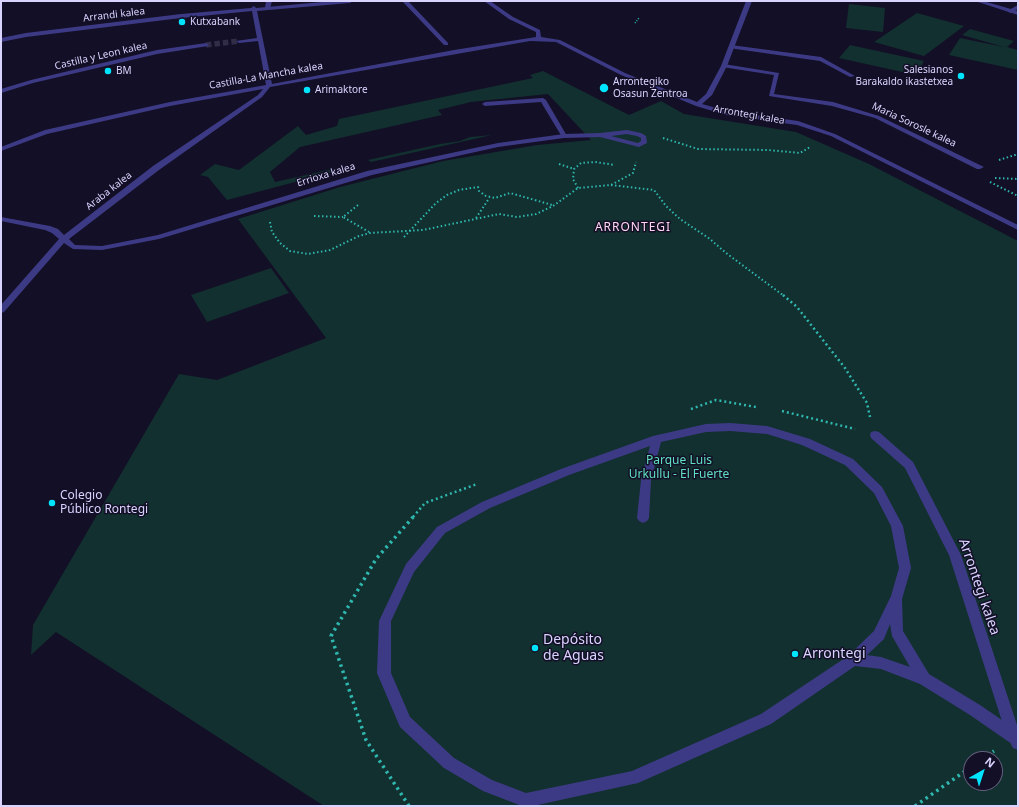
<!DOCTYPE html>
<meta charset="utf-8">
<style>
body{margin:0}
#map{position:relative;width:1019px;height:807px;overflow:hidden;background:#130f26;font-family:"Noto Sans",sans-serif}
canvas{display:block}
.frame{position:absolute;inset:0;border:2px solid #d9d4ff;pointer-events:none}
.north{position:absolute;left:963px;top:751px;width:40px;height:40px;box-sizing:border-box;background:#130f26;border:1px solid #625e7d;border-radius:50%;rotate:39deg;font-size:11px;font-weight:700;line-height:16px;text-align:center;color:#d9d4ff}
.north::after{content:'';display:block;margin:auto;width:14px;height:18px;background:#00e5ff;clip-path:polygon(50% 0,100% 100%,50% 72%,0 100%)}
</style>
<div id="map">
<canvas width="1019" height="807"></canvas>
<div class="frame"></div>
<div class="north">N</div>
</div>
<script>
const context = document.querySelector('canvas').getContext('2d');
context.lineJoin = 'round';
function fillPath(path, color) {
  context.fillStyle = color;
  context.fill(path, 'evenodd');
}
function shape(rows) {
  const path = new Path2D();
  for (const r of rows) {
    path.moveTo(r[0], r[1]);
    for (let i = 2; i < r.length; i += 2) path.lineTo(r[i], r[i + 1]);
  }
  return path;
}
function strokePath(path, color, width, dash) {
  context.strokeStyle = color;
  context.lineWidth = width;
  context.lineCap = dash ? 'butt' : 'round';
  context.setLineDash(dash || []);
  context.stroke(path);
}
function write(font, color, halo, rows, align = 'center') {
  context.font = font + ' "Noto Sans",sans-serif';
  context.lineWidth = 3;
  context.setLineDash([]);
  context.textBaseline = 'middle';
  context.strokeStyle = halo;
  context.fillStyle = color;
  for (const [text, x, y, turn = 0] of rows) {
    context.save();
    context.translate(x, y);
    context.rotate((+turn || 0) * Math.PI / 180);
    context.textAlign = isNaN(turn) ? turn : align;
    if (halo) context.strokeText(text, 0, 0);
    context.fillText(text, 0, 0);
    context.restore();
  }
}
fillPath(shape([
 [849,4,885,8,883,32,846,28],
 [917,13,964,26,924,56,874,42],
 [970,29,1014,41,1007,47,1018,50,1018,70,949,55,960,38,1004,47,962,35],
 [850,45,924,61,916,75,839,58],
 [543,71,629,115,661,101,684,114,796,132,869,164,1018,241,1018,806,324,806,56,632,31,655,33,625,179,374,217,380,326,338,238,219,340,187,443,161,537,145,591,140,548,94,471,102,438,110,442,115,300,147,270,172,275,182,350,165,352,167,227,200,208,177,200,175,215,164,239,170,298,126,306,135,337,126,339,119,533,78,530,75],
 [971,759,995,759,995,783,971,783],
 [492,135,371,162,368,160,440,144,460,141,470,137],
 [271,268,289,293,207,322,191,295]
]), '#12302f');
strokePath(shape([
 [206,45,239,41]
]), '#312d47', 5.5, [5.5, 3]);
strokePath(shape([
 [635,23,639,18]
]), '#2fb8b0', 1.5, [1, 1.5]);
strokePath(shape([
 [663,138,698,149,768,150,800,153,810,147],
 [999,160,1018,154],
 [559,164,574,169],
 [995,178,1018,179],
 [990,182,1018,196],
 [611,185,654,190,666,206,680,219,710,239,726,253,784,296],
 [578,188,573,179,574,169,581,163,595,162,615,165],
 [535,200,552,205],
 [358,205,343,217,369,232],
 [314,216,343,217],
 [476,218,488,200],
 [270,222,272,232,280,243,290,251,308,254,330,250,359,236,370,233,423,230,499,214,517,217,536,214,553,206,578,188,611,185,633,173,636,162]
]), '#2fb8b0', 2, [1.5, 2.5]);
strokePath(shape([
 [783,295,797,307,845,368,867,403,870,417],
 [691,409,716,400,756,407],
 [782,411,855,429],
 [413,517,425,503,477,484]
]), '#2fb8b0', 2.5, [2, 3]);
strokePath(shape([
 [982,759,994,751],
 [409,806,366,740,331,636,376,559,414,516],
 [915,806,971,767]
]), '#2fb8b0', 3.5, [2.5, 4]);
fillPath(shape([
 [543,98,546,100,567,136,566,137,562,137,541,102,485,106,482,104,485,102,543,98],
 [730,423,767,426,810,439,853,459,882,487,903,526,911,568,902,599,903,631,929,674,980,705,1018,731,1018,742,1014,744,1009,742,970,715,920,684,881,669,855,666,771,724,638,783,533,806,522,806,483,791,444,768,400,727,377,673,379,621,406,564,437,527,482,502,561,469,653,436,706,424,730,423],
 [730,431,767,434,802,445,845,465,874,493,891,526,899,568,891,596,874,631,848,656,761,714,632,771,526,793,492,780,454,758,410,717,391,673,391,621,414,572,445,533,490,508,569,475,650,446,641,480,637,518,639,521,643,523,647,521,649,518,651,480,661,442,706,432,730,431],
 [890,624,892,636,910,667,881,657,867,655,884,639,890,624]
]), '#3d3a85');
fillPath(shape([
 [266,1,272,1,270,9,265,8,266,1],
 [402,1,408,1,448,43,448,45,444,45,402,1],
 [1018,5,1018,9,1010,13,1007,11,1018,5],
 [731,45,821,57,855,76,850,77,820,61,729,48,729,46,731,45],
 [724,64,779,73,774,94,833,102,879,116,984,167,980,169,977,169,875,118,832,106,769,96,774,75,722,67,721,66,724,64]
]), '#3d3a85');
fillPath(shape([
 [333,1,353,1,350,3,257,11,272,84,454,50,536,37,536,32,509,19,484,1,490,1,513,17,540,30,541,37,560,40,625,73,697,102,706,94,721,66,746,1,752,1,727,66,712,95,702,104,727,111,798,121,835,134,1018,225,1018,230,831,136,797,125,726,115,696,106,621,75,556,42,530,41,270,87,262,97,159,170,69,239,75,245,102,246,158,235,367,171,498,143,564,134,600,133,627,130,641,133,646,136,647,143,639,147,600,137,564,138,498,147,372,175,159,239,102,250,73,249,64,243,4,312,1,313,1,305,59,239,52,233,45,230,1,221,1,217,50,226,58,229,64,235,153,166,258,95,263,89,170,106,47,134,1,151,1,147,45,130,170,102,266,85,258,41,239,43,236,41,257,38,252,11,181,18,26,37,1,42,1,38,26,33,181,14,251,8,254,6,256,8,333,1],
 [627,134,637,136,641,138,641,141,638,143,611,136,627,134],
 [975,1,983,1,1018,11,1018,15,975,1],
 [206,43,209,45,208,46,157,54,33,83,1,93,1,89,31,80,157,50,206,43],
 [875,431,879,432,913,462,961,555,1018,728,1018,750,1013,748,1007,737,949,555,905,468,871,438,870,435,871,432,875,431]
]), '#3d3a85');
strokePath(shape([
 [404,237,436,203,447,195,459,190,478,187,479,191,486,196,495,198,510,193,535,200]
]), '#2fb8b0', 2, [1.5, 2.5]);
for (const [x, y, r, color] of [
 [182,22,4,"#00e5ff"],
 [108,71,4,"#00e5ff"],
 [961,76,4,"#00e5ff"],
 [604,88,5,"#00e5ff"],
 [307,90,4,"#00e5ff"],
 [52,503,4,"#00e5ff"],
 [535,648,4,"#00e5ff"],
 [795,654,4,"#00e5ff"]
]) {
  const dot = new Path2D();
  dot.arc(x, y, r, 0, 2 * Math.PI);
  context.fillStyle = color;
  context.fill(dot);
  strokePath(dot, '#130f26', 1.5);
}
write('10px', '#d9d4ff', '#130f26', [
 ["Arrandi kalea",114,15,-7],
 ["Castilla y Leon kalea",101,56,-13],
 ["Castilla-La Mancha kalea",266,76,-10],
 ["Arrontegi kalea",749,115,10],
 ["Maria Sorosle kalea",914,125,25],
 ["Errioxa kalea",326,175,-17],
 ["Araba kalea",109,191,-38]
]);
write('10px', '#d9d4ff', '#130f26', [
 ["Kutxabank",190,22],
 ["Salesianos",953,70,"right"],
 ["Barakaldo ikastetxea",953,82,"right"],
 ["BM",116,71],
 ["Arrontegiko",613,82],
 ["Osasun Zentroa",613,94],
 ["Arimaktore",315,90]
], 'left');
context.letterSpacing = '1px';
write('12px', '#ffd6f0', '#130f26', [
 ["ARRONTEGI",633,228]
]);
context.letterSpacing = '0px';
write('12px', '#5fe0c0', '#130f26', [
 ["Parque Luis",679,461],
 ["Urkullu - El Fuerte",679,475]
]);
write('12px', '#d9d4ff', '#130f26', [
 ["Colegio",60,496],
 ["Público Rontegi",60,510]
], 'left');
write('14px', '#d9d4ff', '#130f26', [
 ["Arrontegi kalea",979,587,71]
]);
write('14px', '#d9d4ff', '#130f26', [
 ["Depósito",543,640],
 ["de Aguas",543,656],
 ["Arrontegi",803,654]
], 'left');
</script>
